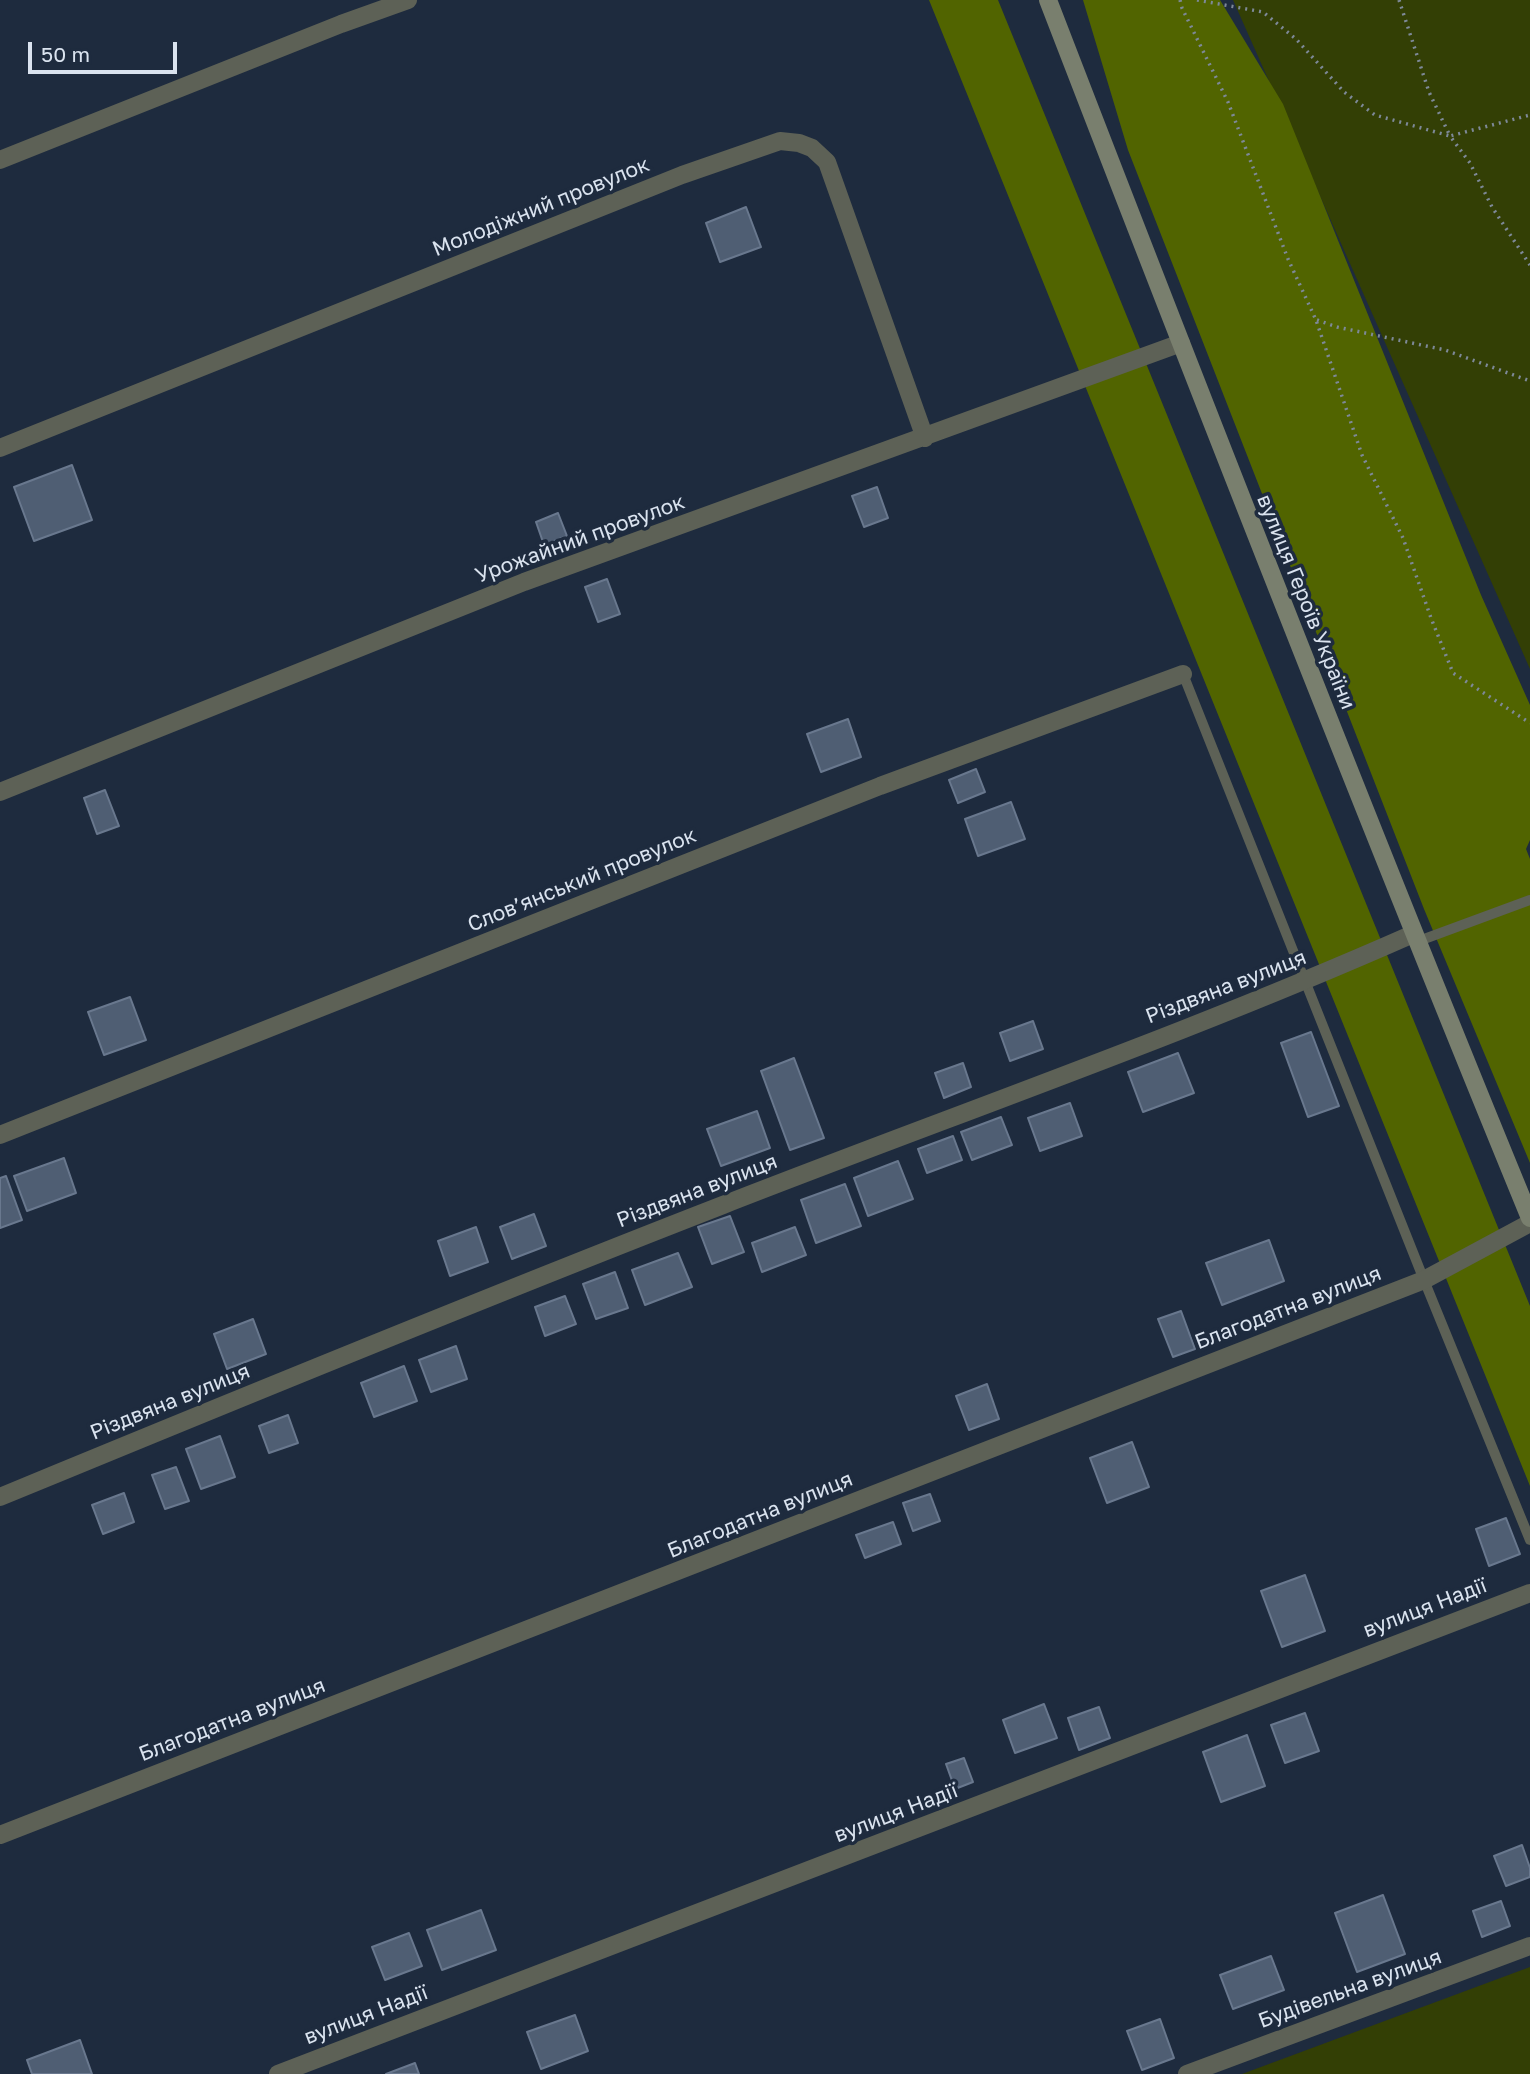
<!DOCTYPE html>
<html>
<head>
<meta charset="utf-8">
<style>
	body { margin:0 }
	#map { position:relative; width:1530px; height:2074px; overflow:hidden; background:#1e2b3e; font-family:"Golos Text",sans-serif }
	canvas { display:block }
	.scale { position:absolute; left:28px; top:42px; width:149px; height:32px; box-sizing:border-box; border:4px solid #dae3ef; border-top:0; padding-left:9px; font-size:21px; line-height:24px; white-space:nowrap; color:#dae3ef; -webkit-text-stroke:5px #1e2b3e; paint-order:stroke }
</style>
</head>
<body>
<div id="map">
<canvas width="1530" height="2074"></canvas>
<div class="scale">50 m</div>
</div>
<script>
const ctx = document.querySelector('canvas').getContext('2d');
ctx.lineJoin = 'round';
function fillPath(path, color) {
  ctx.fillStyle = color;
  ctx.fill(path, 'evenodd');
}
function stroke(path, color, width, dash) {
  ctx.strokeStyle = color;
  ctx.lineWidth = width;
  ctx.lineCap = dash ? 'butt' : 'round';
  ctx.setLineDash(dash || []);
  ctx.stroke(path);
}
function drawText(font, color, halo, rows, align = 'center') {
  ctx.font = font + ' "Golos Text",sans-serif';
  ctx.lineWidth = 7;
  ctx.setLineDash([]);
  ctx.textBaseline = 'middle';
  ctx.strokeStyle = halo;
  ctx.fillStyle = color;
  for (const [text, x, y, turn = 0] of rows) {
    ctx.save();
    ctx.translate(x, y);
    ctx.rotate((+turn || 0) * Math.PI / 180);
    ctx.textAlign = isNaN(turn) ? turn : align;
    if (halo) ctx.strokeText(text, 0, 0);
    ctx.fillText(text, 0, 0);
    ctx.restore();
  }
}
fillPath(new Path2D(`
	M1233,0H1530V669Z
	M1530,1967V2074H1242Z`), '#333f05');
fillPath(new Path2D(`
	M929,0H998L1530,1306V1486Z
	M1083,0H1220L1283,104L1481,595L1530,705V840L1526,849L1530,859V1163L1424,909L1128,150Z`), '#516400');
const building = new Path2D(`
	M746,207L761,247L720,262L706,223Z
	M72,465L92,520L34,541L14,487Z
	M877,487L888,518L864,527L852,496Z
	M558,513L567,536L544,545L536,522Z
	M607,579L620,614L598,622L585,587Z
	M848,719L861,757L821,772L807,734Z
	M976,769L985,792L958,803L949,780Z
	M105,790L119,826L97,834L84,798Z
	M1011,802L1025,839L978,856L965,819Z
	M130,997L146,1040L104,1055L88,1012Z
	M1033,1021L1043,1049L1010,1061L1000,1033Z
	M1311,1032L1339,1106L1308,1117L1281,1043Z
	M1178,1053L1194,1093L1143,1112L1128,1072Z
	M794,1058L824,1138L790,1150L761,1071Z
	M963,1063L971,1087L944,1098L935,1073Z
	M1070,1103L1082,1136L1040,1151L1028,1118Z
	M757,1111L770,1148L721,1166L707,1129Z
	M1001,1117L1012,1145L972,1160L961,1132Z
	M953,1136L962,1160L927,1173L918,1149Z
	M64,1158L76,1193L27,1211L14,1176Z
	M898,1161L913,1199L868,1216L854,1178Z
	M6,1176L22,1220L0,1228V1178Z
	M845,1184L861,1226L816,1243L801,1200Z
	M534,1214L546,1246L512,1259L500,1227Z
	M730,1216L744,1252L712,1264L698,1227Z
	M476,1227L488,1262L450,1276L438,1241Z
	M795,1227L806,1255L762,1272L752,1243Z
	M1269,1240L1284,1281L1222,1305L1206,1263Z
	M678,1253L692,1287L645,1305L632,1270Z
	M615,1272L628,1308L596,1319L583,1284Z
	M565,1296L576,1324L545,1336L535,1307Z
	M1181,1311L1195,1349L1173,1357L1158,1319Z
	M253,1319L266,1354L227,1369L214,1334Z
	M456,1346L467,1379L431,1392L419,1360Z
	M404,1366L417,1401L374,1417L361,1383Z
	M987,1384L999,1419L969,1430L956,1396Z
	M288,1415L298,1443L269,1453L259,1426Z
	M220,1436L235,1477L201,1489L186,1449Z
	M1132,1442L1149,1487L1107,1503L1090,1458Z
	M176,1467L189,1501L165,1509L152,1475Z
	M124,1493L134,1522L103,1534L92,1505Z
	M930,1494L940,1521L913,1531L903,1503Z
	M1506,1518L1520,1554L1489,1566L1476,1529Z
	M893,1522L901,1544L865,1558L856,1535Z
	M1305,1575L1325,1631L1282,1647L1261,1591Z
	M1044,1704L1057,1738L1015,1753L1003,1720Z
	M1099,1707L1110,1738L1079,1750L1068,1718Z
	M1305,1713L1319,1751L1285,1763L1271,1725Z
	M1247,1735L1265,1786L1221,1802L1203,1752Z
	M964,1758L973,1782L955,1789L946,1764Z
	M1522,1845L1530,1868V1877L1506,1886L1494,1856Z
	M1383,1895L1405,1954L1357,1972L1335,1913Z
	M1501,1901L1510,1926L1482,1937L1473,1911Z
	M481,1910L496,1950L442,1970L427,1930Z
	M409,1933L422,1966L385,1980L372,1947Z
	M1271,1956L1284,1990L1233,2009L1220,1975Z
	M575,2015L588,2051L541,2069L527,2032Z
	M1160,2019L1174,2058L1142,2070L1127,2031Z
	M80,2040L92,2074H32L27,2060Z
	M415,2063L419,2074H386Z`);
fillPath(building, '#4f5e73');
stroke(building, '#69788e', 2);
stroke(new Path2D(`
	M1180,0L1182,8L1228,102L1288,259L1316,320L1362,455L1403,538L1431,618L1453,673L1530,723
	M1197,0L1263,12L1296,39L1344,92L1375,115L1450,136L1470,163L1492,207L1530,265
	M1399,0L1429,92L1450,136L1530,115
	M1317,320L1337,327L1445,350L1530,381`), '#7e8998', 3.5, [2, 5]);
stroke(new Path2D(`
	M1183,674L1424,1280L1530,1540
	M1416,942L1530,900`), '#5d6156', 10);
stroke(new Path2D(`
	M0,448L682,175L780,141L799,143L812,148L827,162L925,438
	M0,792L524,582L1181,343
	M0,1135L880,786L1183,674
	M0,1497C240,1398 481,1299 723,1205C953,1115 1187,1034 1413,934
	M0,1835L1424,1280L1530,1223
	M278,2074L1530,1593
	M1187,2074L1530,1946`), '#5d6156', 18);
stroke(new Path2D(`
	M0,160L341,24L408,0`), '#5d6156', 18);
stroke(new Path2D(`
	M1048,0C1205,407 1364,814 1530,1218`), '#797f6e', 18);
drawText('21px', '#dae3ef', '#1e2b3e', [
	["Молодіжний провулок",541,207,-22],
	["Урожайний провулок",580,539,-20],
	["вулиця Героїв України",1306,602,68],
	["Словʼянський провулок",582,880,-22],
	["Різдвяна вулиця",1226,987,-21],
	["Різдвяна вулиця",697,1191,-21],
	["Благодатна вулиця",1288,1308,-21],
	["Різдвяна вулиця",170,1402,-22],
	["Благодатна вулиця",760,1515,-22],
	["вулиця Надії",1425,1608,-21],
	["Благодатна вулиця",232,1720,-21],
	["вулиця Надії",896,1813,-21],
	["Будівельна вулиця",1350,1989,-20],
	["вулиця Надії",366,2015,-21]
]);
</script>
</body>
</html>
